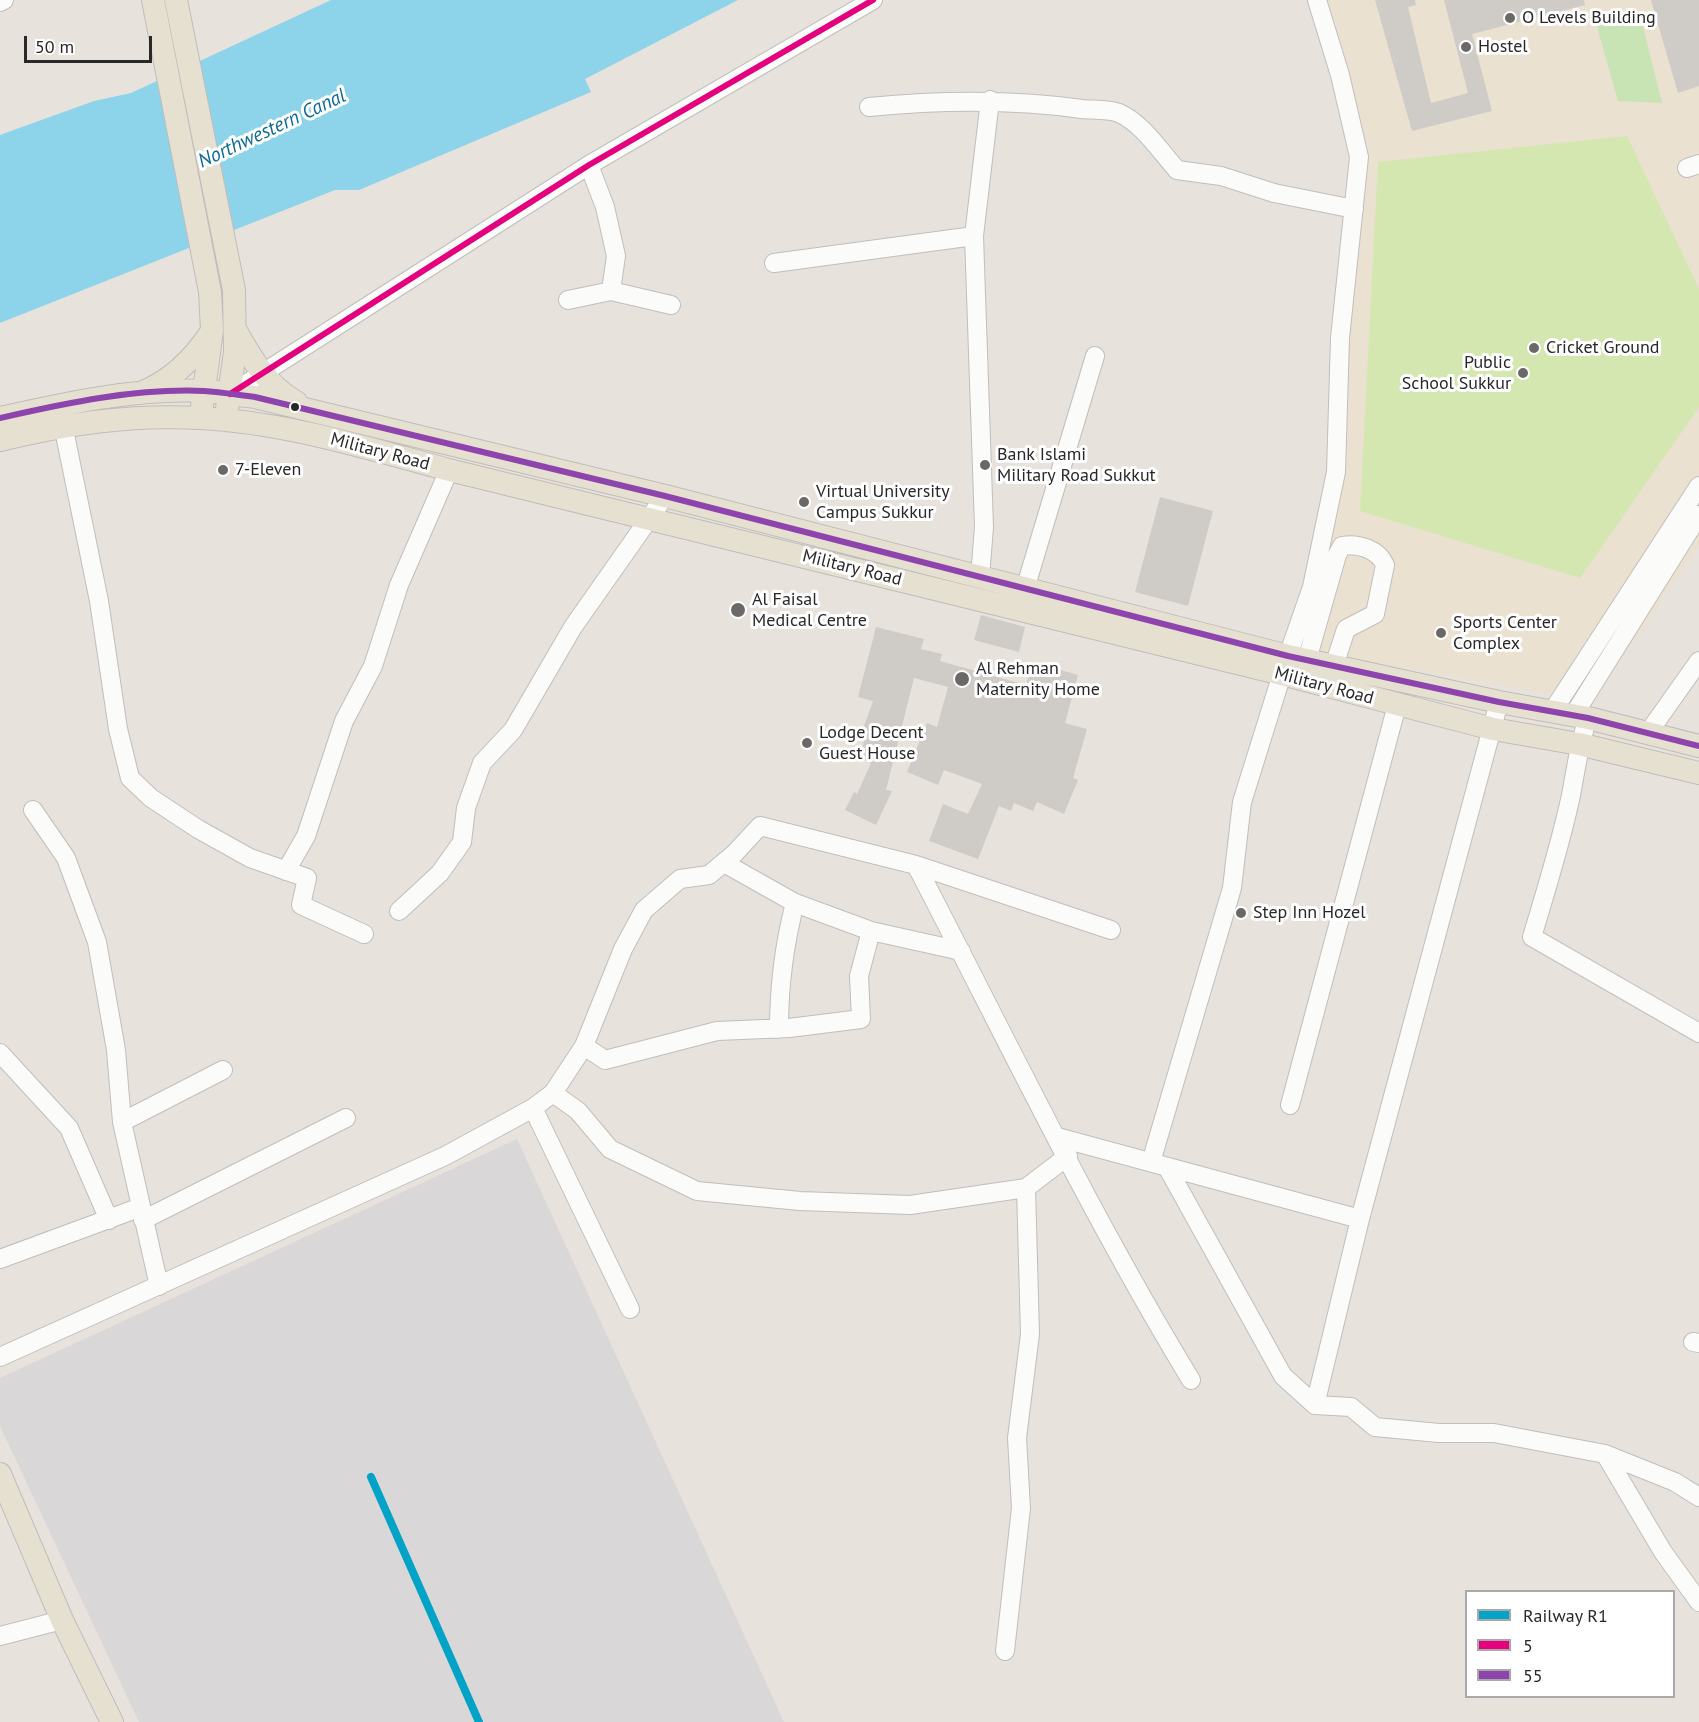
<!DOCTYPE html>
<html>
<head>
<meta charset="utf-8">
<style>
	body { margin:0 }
	#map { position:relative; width:1699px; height:1722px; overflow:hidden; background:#e7e2dc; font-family:"PT Sans",sans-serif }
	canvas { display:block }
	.legend { position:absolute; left:1465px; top:1590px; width:210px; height:108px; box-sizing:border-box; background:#fff; border:2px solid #a9a9a9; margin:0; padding:8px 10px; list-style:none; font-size:18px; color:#282828 }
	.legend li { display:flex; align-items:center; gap:12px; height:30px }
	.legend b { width:30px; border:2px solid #a9a9a9 }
	.scale { position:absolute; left:24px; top:36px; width:128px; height:27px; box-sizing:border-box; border:3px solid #282828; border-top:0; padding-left:8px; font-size:18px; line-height:21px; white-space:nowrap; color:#282828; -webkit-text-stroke:4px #fff; paint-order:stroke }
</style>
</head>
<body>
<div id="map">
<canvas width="1699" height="1722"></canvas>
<ul class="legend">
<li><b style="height:8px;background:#02a3c6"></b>Railway R1</li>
<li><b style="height:8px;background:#e5007d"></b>5</li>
<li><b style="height:8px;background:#8e44ad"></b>55</li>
</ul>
<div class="scale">50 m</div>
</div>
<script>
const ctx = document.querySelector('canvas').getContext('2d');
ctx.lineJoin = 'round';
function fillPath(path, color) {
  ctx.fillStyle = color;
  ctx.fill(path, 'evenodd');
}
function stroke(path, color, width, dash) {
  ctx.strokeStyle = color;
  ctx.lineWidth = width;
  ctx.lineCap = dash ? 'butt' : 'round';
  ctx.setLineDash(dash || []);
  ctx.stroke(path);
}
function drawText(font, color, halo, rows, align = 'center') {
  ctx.font = font + ' "PT Sans",sans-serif';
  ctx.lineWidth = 6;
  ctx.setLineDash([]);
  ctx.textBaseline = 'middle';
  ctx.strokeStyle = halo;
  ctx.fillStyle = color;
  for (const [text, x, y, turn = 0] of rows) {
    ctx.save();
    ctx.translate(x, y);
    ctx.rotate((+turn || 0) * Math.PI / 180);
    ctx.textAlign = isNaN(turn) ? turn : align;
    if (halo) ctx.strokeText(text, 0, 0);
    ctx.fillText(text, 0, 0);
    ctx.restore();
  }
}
fillPath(new Path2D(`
	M517,1139L784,1722H139L0,1426V1378Z`), '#dad7d8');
fillPath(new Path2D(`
	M1319,0H1699V547L1592,701L1288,647L1317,554L1350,295L1359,163Z`), '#eae1d0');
fillPath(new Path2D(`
	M1639,10L1662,103L1618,101L1596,23Z`), '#c8e3b4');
fillPath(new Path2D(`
	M1627,136L1699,289V407L1580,578L1360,511L1378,162Z`), '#d4e7b1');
fillPath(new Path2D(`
	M331,0H738L585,79L591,92L359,190H335L0,323V135L94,101L131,93Z`), '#8dd4eb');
fillPath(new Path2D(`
	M1375,0H1415L1416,5L1408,7L1431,103L1468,93L1444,0H1584L1585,5L1472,34L1492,111L1412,131Z
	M1651,0H1699V86L1678,93Z
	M1160,497L1213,511L1188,606L1135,592Z
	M981,615L1025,627L1019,652L974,640Z
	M876,627L924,639L921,649L942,654L940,661L1026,685L1033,662L1078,675L1065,723L1087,729L1073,778L1078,780L1064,814L1037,802L1033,811L1014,803L1011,811L999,806L978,859L929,841L943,804L968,814L982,784L944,770L938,785L907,772L927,723L937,727L948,687L914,678L886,790L892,791L876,825L845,810L854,792L857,794L871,763L858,758L866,736L861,734L873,701L858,697Z`), '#cfccc8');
const minor = new Path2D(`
	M0,2L4,0
	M869,107C941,100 1010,99 1082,109C1093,110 1108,109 1119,113C1142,123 1161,152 1177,170L1221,176L1274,193L1354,209
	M589,165L605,207L616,256L611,291
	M1687,168L1699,164
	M774,263L974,236
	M568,300L611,291L671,305
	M230,394L589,165L873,0
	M63,425L99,601L118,729L130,778L151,798L198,829L250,858L307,878L301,905L364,934
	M980,577L984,527L974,236L990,100
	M1025,589L1095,356
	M1288,656L1312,587L1336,472L1340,338L1359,157L1340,75L1317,0
	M1307,660L1337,555L1342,546C1358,543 1378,549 1385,565L1375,614L1346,629L1334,666
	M1552,712L1699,486
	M1573,716L1699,515
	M1588,718C1579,744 1576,769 1571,795C1561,843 1546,890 1532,937L1699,1033
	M1648,733L1699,661
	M33,810L66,858L97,942L116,1050L122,1122L159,1286
	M724,863L795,903L871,931L961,951
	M916,865C1005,1036 1091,1216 1191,1380
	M286,871L306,836L344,721L373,666L399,585L449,470
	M399,911L440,873L462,842L466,808L482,763L513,730L573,627L665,496
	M779,1029C779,985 784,945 795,903
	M584,1046L605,1060L717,1031L789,1028L861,1019L859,976L871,931
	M0,1053L69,1128L109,1220
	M553,1093L578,1111L610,1149L697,1191L800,1201L910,1205L1026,1188L1068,1156
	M1290,1105L1397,705
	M533,1108L630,1309
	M122,1122L223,1070
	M1057,1137L1360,1219
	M1151,1162L1232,888L1242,802L1282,674
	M1167,1167L1283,1376L1315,1405L1351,1407L1375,1427L1439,1433H1494L1605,1454L1675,1482L1699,1497
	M143,1220L346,1118
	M0,1259L141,1207
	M1693,1342L1699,1343
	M0,1357L445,1156L533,1108L553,1093L584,1046L623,949L644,910L680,879L709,875L734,854L760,826L916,865L1111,930
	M1315,1405L1360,1219L1499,702
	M1605,1454L1663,1552L1699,1602
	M0,1636L62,1620
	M1005,1651L1021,1508L1017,1438L1030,1334L1026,1188`);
const major = new Path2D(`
	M153,0L210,292L212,330L202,406
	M176,0L234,290L235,352L227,409
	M236,331C252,359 267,386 296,402
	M143,392C173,380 194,358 212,331
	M0,418C66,403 136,388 204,391C221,392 238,395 255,397L665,496L1288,656L1499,702L1588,718L1699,746
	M0,440C66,424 131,414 199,418C284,422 367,448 449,470L1282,674L1493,729L1579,744L1699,773
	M0,1474L62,1620L112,1722`);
stroke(minor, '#c0bebe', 20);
stroke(major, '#bfbdbb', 24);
stroke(minor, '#fbfbfa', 18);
stroke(major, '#e6e0d1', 22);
stroke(new Path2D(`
	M230,394L589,165L873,0`), '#e5007d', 6);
stroke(new Path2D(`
	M0,418C66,403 136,388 204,391C221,392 238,395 255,397L665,496L1288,656L1499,702L1588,718L1699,746`), '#8e44ad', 6);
stroke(new Path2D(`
	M371,1477L479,1722`), '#02a3c6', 8);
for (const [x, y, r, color] of [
	[1510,18,6,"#6b6967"],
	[1466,47,6,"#6b6967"],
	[1534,348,6,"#6b6967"],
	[1523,373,6,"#6b6967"],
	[295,407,5,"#282828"],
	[985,465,6,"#6b6967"],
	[223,470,6,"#6b6967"],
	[804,502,6,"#6b6967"],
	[738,610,8,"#6b6967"],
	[1441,633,6,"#6b6967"],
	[962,679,8,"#6b6967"],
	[807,743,6,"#6b6967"],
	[1241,913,6,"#6b6967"]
]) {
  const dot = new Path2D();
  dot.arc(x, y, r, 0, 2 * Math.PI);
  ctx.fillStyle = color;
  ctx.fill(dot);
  stroke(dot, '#fff', 2);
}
drawText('18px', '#282828', '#fff', [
	["O Levels Building",1522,18],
	["Hostel",1478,47],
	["Cricket Ground",1546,348],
	["Public",1511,363,"right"],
	["School Sukkur",1511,384,"right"],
	["Bank Islami",997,455],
	["Military Road Sukkut",997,476],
	["7-Eleven",235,470],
	["Virtual University",816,492],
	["Campus Sukkur",816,513],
	["Al Faisal",752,600],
	["Medical Centre",752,621],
	["Sports Center",1453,623],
	["Complex",1453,644],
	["Al Rehman",976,669],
	["Maternity Home",976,690],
	["Lodge Decent",819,733],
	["Guest House",819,754],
	["Step Inn Hozel",1253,913]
], 'left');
drawText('18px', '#282828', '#fff', [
	["Military Road",380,452,15],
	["Military Road",852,568,14],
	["Military Road",1324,686,15]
]);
drawText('italic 20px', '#0a6a99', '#fff', [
	["Northwestern Canal",272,129,-25]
]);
</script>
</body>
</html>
